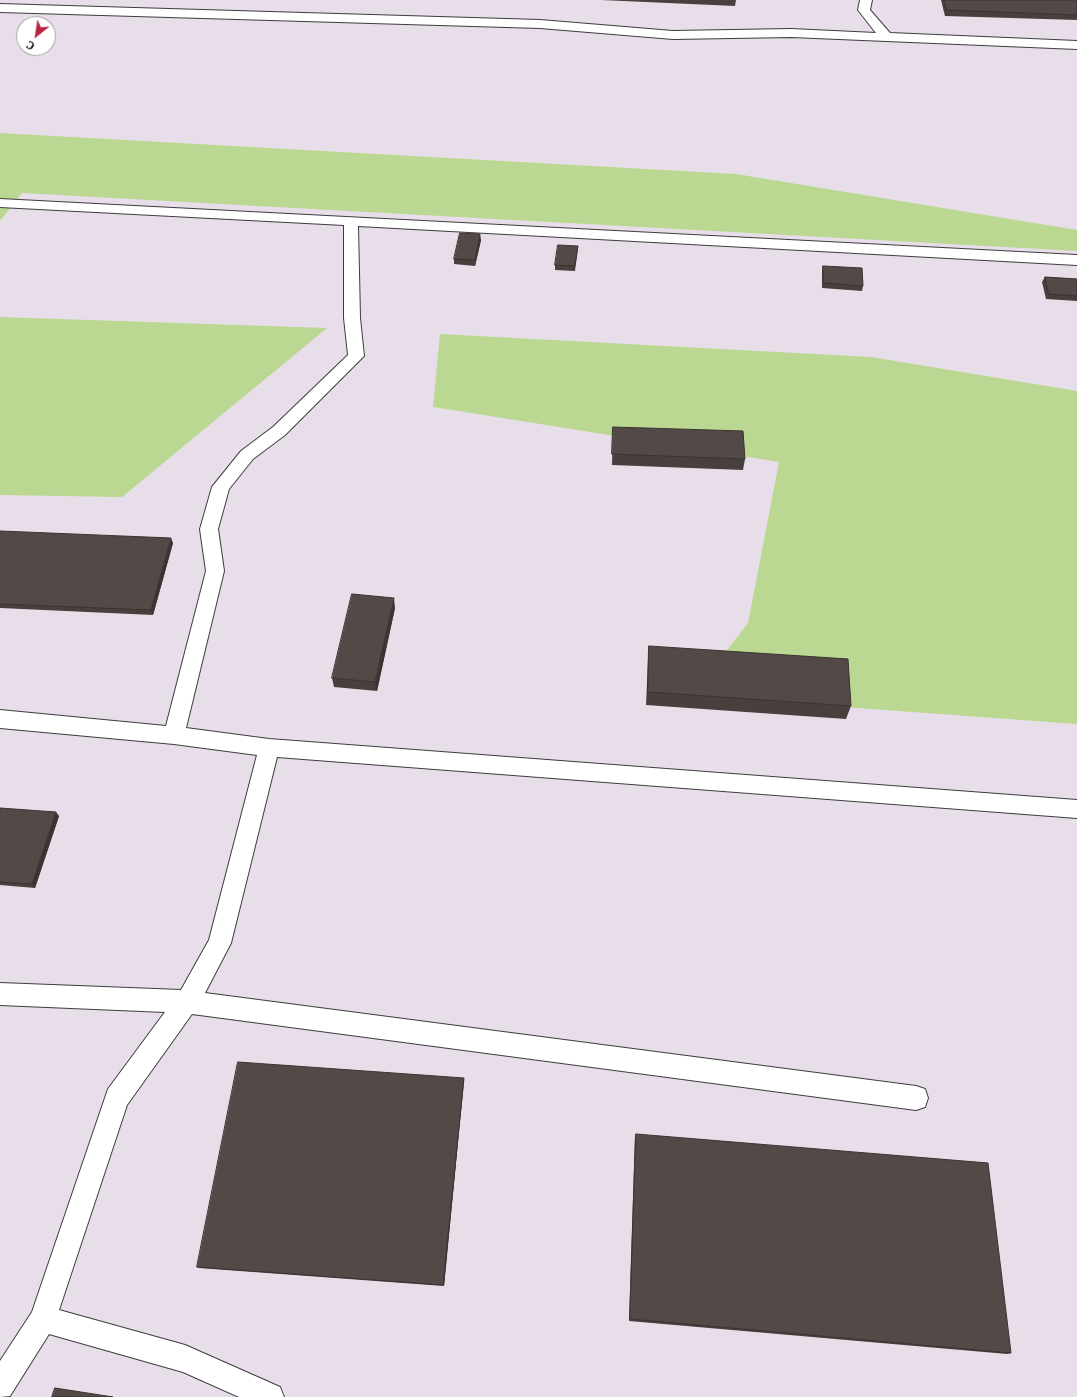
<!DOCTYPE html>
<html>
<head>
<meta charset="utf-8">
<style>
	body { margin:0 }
	#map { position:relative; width:1077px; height:1397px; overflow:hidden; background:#fff7e7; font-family:"PT Serif",serif }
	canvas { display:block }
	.north { position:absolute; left:16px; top:16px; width:40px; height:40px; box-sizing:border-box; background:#fff; border:1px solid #9d9d9d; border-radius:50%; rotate:210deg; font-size:11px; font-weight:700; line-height:16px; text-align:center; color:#0a0a0a }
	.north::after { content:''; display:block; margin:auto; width:14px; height:18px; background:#b8243f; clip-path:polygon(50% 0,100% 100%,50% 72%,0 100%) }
</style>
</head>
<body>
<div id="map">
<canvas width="1077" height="1397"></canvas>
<div class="north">С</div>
</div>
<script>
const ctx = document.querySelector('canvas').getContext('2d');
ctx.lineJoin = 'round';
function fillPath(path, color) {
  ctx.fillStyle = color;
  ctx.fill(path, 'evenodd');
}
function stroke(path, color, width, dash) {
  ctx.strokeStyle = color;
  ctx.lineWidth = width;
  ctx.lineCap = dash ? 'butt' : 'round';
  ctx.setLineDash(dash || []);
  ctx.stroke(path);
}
fillPath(new Path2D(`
	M0,0H1077V1397H0ZM24,24H48V48H24Z`), '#e7deea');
fillPath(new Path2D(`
	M0,133L736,174L1077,230V251L22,193L0,221Z
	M0,317L327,328L122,497L0,495Z
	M440,334L871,357L1077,391V724L692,696L748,623L779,462L433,407Z`), '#bbd892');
const lane = new Path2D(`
	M860,0H872L870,10L890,33L1077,41V49L791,37L673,39L540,28L0,12V4L540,20L673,31L791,29L876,33L858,10Z
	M0,199L1077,255V265L358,226L360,318L364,356L285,435L253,459L229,489L218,529L224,571L186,728L269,739L1077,800V818L277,757L231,943L205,993L916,1086L925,1089L928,1098L925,1107L916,1110L192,1014L127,1105L59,1310L185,1345L280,1387L284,1397H239L183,1372L49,1334L10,1396L0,1397V1361L32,1312L108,1089L165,1012L0,1005V983L181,990L209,940L257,755L174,744L0,728V710L166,726L206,571L200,529L212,487L241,451L273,427L348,355L344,318V225L0,207Z`);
stroke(lane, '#3d3d3d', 2);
fillPath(lane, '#fff');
fillPath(new Path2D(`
	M601,0H736L735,6Z
	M941,0H1077V20L945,16Z
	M481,240L475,266L454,264V259Z
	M578,246L575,271L555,270V265Z
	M823,266L863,286L862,291L822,288V271Z
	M1045,277L1077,279V301L1046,299L1042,282Z
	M613,427L745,459L743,470L612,465Z
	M0,531L173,543L153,615L0,608Z
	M395,608L377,691L334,687L332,678Z
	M649,646L851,706L846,719L646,705L648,660Z
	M0,808L59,816L35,888L0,885Z
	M464,1078V1080L444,1286L199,1268L197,1267Z
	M636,1134L1011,1353L1007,1354L629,1321L635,1137Z`), '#47403d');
fillPath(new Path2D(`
	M480,234L481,240L475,266V260Z
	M171,538L173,543L153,615L151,610Z
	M394,598L395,608L377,691L375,682Z
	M56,812L59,816L35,888L32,884Z
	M464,1078V1080L444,1286L443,1285Z`), '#3a3432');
const building = new Path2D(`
	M944,0H1077V15L947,10Z
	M460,233L480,234L475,260L454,259Z
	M558,245L578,246L575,266L555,265Z
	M823,266L862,268L863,286L824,283Z
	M1045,277L1077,279V296L1049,294Z
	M613,427L743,431L745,459L612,454Z
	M0,531L171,538L151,610L0,604Z
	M352,594L394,598L375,682L332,678Z
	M649,646L848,659L851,706L648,692Z
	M0,808L56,812L32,884L0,882Z
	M238,1062L464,1078L443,1285L197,1267Z
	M636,1134L988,1163L1011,1353L630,1319Z
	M55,1388L113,1397H52Z`);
fillPath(building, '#534a47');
stroke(building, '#3a3432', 1);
</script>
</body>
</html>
